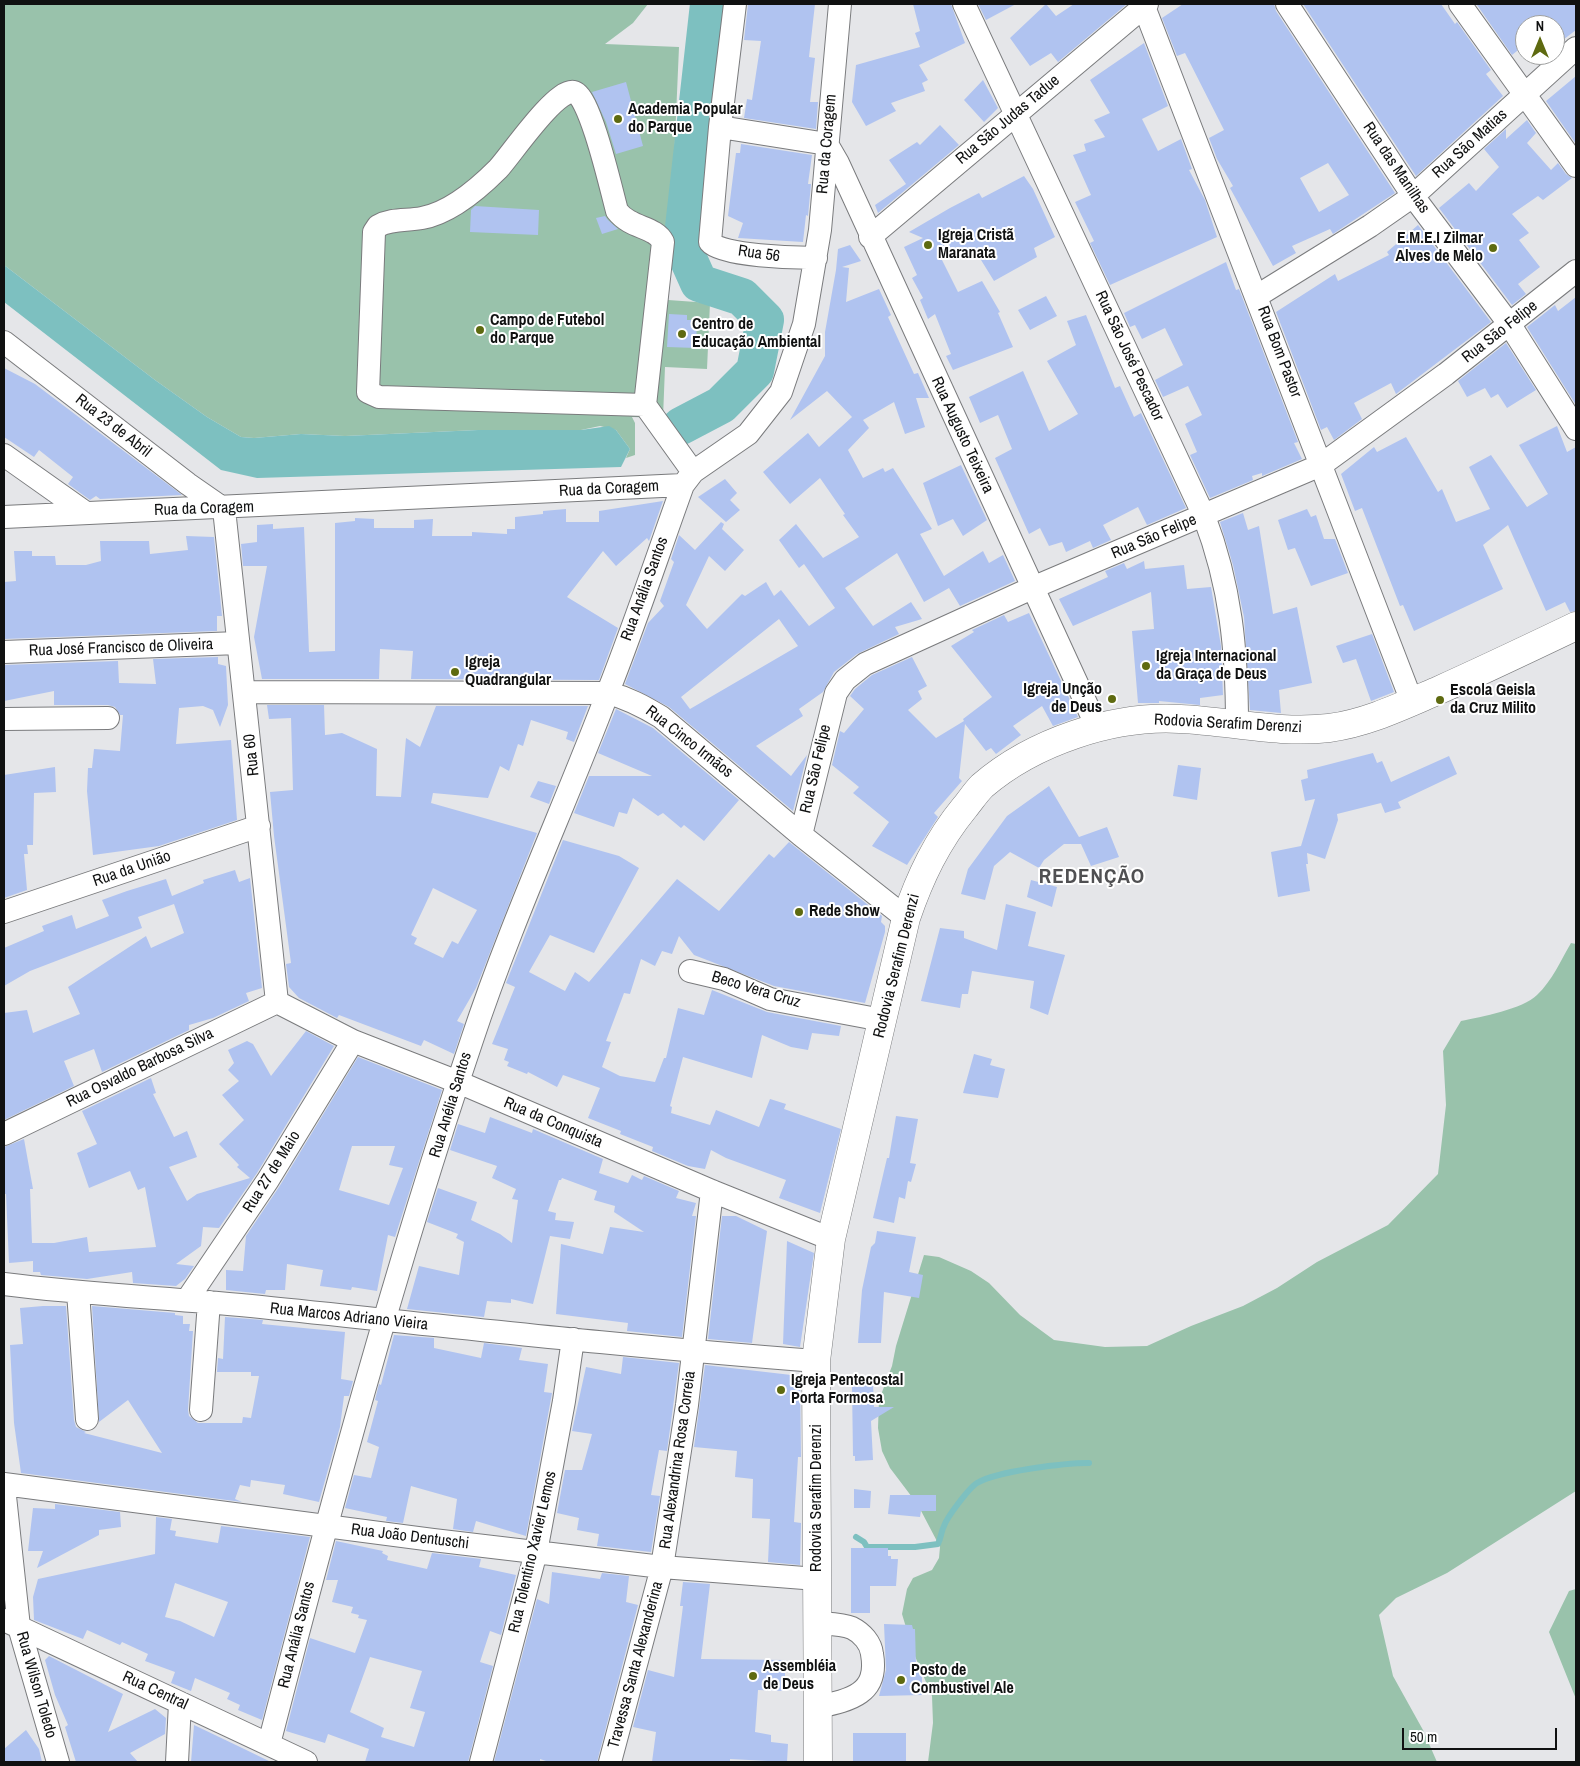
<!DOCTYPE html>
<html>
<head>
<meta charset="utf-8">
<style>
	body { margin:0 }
	#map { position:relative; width:1580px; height:1766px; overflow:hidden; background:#e5e6e9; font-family:"Archivo Narrow",sans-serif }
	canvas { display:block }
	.frame { position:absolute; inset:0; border:5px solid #101111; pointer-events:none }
	.north { position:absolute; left:1515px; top:15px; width:50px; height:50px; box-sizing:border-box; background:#fff; border:1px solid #9fa0a0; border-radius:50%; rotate:0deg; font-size:14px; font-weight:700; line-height:20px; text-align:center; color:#101111 }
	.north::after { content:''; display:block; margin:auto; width:18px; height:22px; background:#5e6a10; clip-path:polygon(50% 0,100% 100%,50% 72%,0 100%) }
	.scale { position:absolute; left:1402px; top:1728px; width:155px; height:22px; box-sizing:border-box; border:2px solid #101111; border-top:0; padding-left:6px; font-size:15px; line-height:18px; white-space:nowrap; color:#101111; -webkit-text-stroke:4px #fff; paint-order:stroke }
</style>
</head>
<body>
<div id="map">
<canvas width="1580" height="1766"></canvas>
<div class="frame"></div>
<div class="north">N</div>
<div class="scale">50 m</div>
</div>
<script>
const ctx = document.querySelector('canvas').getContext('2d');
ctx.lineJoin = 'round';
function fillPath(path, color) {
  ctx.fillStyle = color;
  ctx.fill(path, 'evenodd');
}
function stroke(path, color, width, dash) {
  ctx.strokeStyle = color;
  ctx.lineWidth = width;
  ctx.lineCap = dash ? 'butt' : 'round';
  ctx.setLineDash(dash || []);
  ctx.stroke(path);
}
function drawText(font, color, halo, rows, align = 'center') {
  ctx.font = font + ' "Archivo Narrow",sans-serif';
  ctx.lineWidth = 4;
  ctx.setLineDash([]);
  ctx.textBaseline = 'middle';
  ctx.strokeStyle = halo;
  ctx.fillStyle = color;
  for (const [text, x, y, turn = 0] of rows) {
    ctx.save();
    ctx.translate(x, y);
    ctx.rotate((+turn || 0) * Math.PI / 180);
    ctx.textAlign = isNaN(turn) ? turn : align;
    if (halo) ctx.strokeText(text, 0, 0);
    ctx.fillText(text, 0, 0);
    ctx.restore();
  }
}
fillPath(new Path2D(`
	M4,4H648L633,23L605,44L679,47L668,300L710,303L707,369L665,367L663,418L632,417L635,423V455L626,458L630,449L616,430L600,426L581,430H478L345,436L301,434L254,438L241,437L207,417L155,380L4,265Z
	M1571,943L1576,944V1491L1447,1573L1396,1598L1379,1615L1393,1676L1423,1730L1437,1762H928L933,1723L932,1696L914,1654L902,1614L907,1589L913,1578L932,1570L939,1558L940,1547L918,1505L890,1468L882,1451L878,1428L879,1400L892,1366L896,1346L924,1255L939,1257L971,1271L989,1283L1020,1315L1054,1340L1105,1347L1147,1346L1191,1326L1243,1306L1277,1288L1317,1262L1388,1225L1438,1174L1446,1105L1443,1051L1461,1021C1481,1017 1523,1009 1537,995C1552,981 1561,960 1571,943Z
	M1576,1589V1699L1549,1632L1569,1591Z`), '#99c2ab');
fillPath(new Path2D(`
	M4,265L155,380L207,417L241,437L254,438L301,434L345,436L478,430H581L609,426L616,430L630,449L621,467L257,478L221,470L4,302Z`), '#7dc0c0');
stroke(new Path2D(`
	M856,1537L864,1542L867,1547H915L938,1544C941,1538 941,1532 944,1526C947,1517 969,1488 977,1483C997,1471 1065,1463 1089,1463`), '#7dc0c0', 6);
stroke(new Path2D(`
	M681,426L721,405L755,371L765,320L742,297L699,283L682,245L709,4`), '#7dc0c0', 38);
fillPath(new Path2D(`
	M748,4H815L809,57L815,58L810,102H818L816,129L744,118L747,99L752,100L761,41L744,40Z
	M913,4H951L965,43L919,65L928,80L922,83L925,91L891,103L896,111L866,126L852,102L856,65L920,47L915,33L920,31Z
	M978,4H1016L986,20Z
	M1046,4L1056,16L1074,4H1127L1058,62L1051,53L1030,66L1010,38Z
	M1183,4H1274L1276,11L1395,193L1333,234L1330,229L1292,246L1296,253L1273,266L1230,188L1233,186L1217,159L1209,138L1224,130L1185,53L1177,56L1162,18ZM1328,163L1349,195L1319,212L1300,178Z
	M1303,4H1441L1455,24L1457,22L1491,70L1486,74L1503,96L1416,176Z
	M1480,4H1576V30L1555,46V25H1525V50L1522,47L1512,55L1477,5Z
	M1144,43L1168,106L1142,119L1158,151L1181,139L1192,169L1189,170L1205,200L1217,237L1110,285L1090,243L1094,241L1075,202L1091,195L1073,155L1086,151L1084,144L1105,137L1094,120L1110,113L1090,80Z
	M1576,76V144L1546,101Z
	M983,80L998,108L984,122L964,100Z
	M626,82L643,146L616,154L606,122L592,92Z
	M1527,120L1536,133L1527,143L1551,170L1558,163L1566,174L1572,178L1543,200L1538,196L1512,214L1529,233L1519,240L1540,267L1518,284L1526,294L1512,305L1439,208L1469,183L1476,191L1499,167L1484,149L1506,129V139Z
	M940,125L959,145L878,213L875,205L906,184L889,160L917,142L920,145Z
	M741,144L812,155L808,184H811L808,216L806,215L803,242L738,238L743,223L728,216L736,153H740Z
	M1024,176L1033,189L1055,237L1034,248L1037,257L994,281L973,247L942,260L958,292L982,281L1000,312L998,313L1013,347L953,370L946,356L951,354L935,314L928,319L920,300L923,298L912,278L917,275L904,247L923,238L909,232L950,208L979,193L982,198Z
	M475,206L539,210L538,235L470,232L471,210Z
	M605,216L608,220L618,229L602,234L596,218Z
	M1418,225L1491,322L1396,394L1391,383L1354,403L1362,419L1334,440L1327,427L1321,430L1276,312L1335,274L1338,281L1389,255L1387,252Z
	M850,245L861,261L842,267L849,268L846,302L879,289L891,315L888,317L914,374L918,373L929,398H916L925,427L905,434L894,402L863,420L869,428L848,450L863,478L883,468L885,472L893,468L932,529L920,534L944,576L983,551L989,563L1003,555L1015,581L960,606L949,588L924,602L897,553L845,588L873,626L911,602L922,619L895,627L899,634L857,654L834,672L823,692L799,709L803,716L756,746L791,776L807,755L793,811L669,707L625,684L648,623L664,606L660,601L674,562L671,559L679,535L695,550L721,522L724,524L722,529L744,550L725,571L709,556L686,605L707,629L742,594L745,596L766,582L774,596L781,590L809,626L835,608L804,564L799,568L779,540L796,524L823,558L859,537L843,515L845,514L820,478L790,504L763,472L808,433L819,447L852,417L827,391L790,420L825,356V332L836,270L838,249ZM779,619L798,646L690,709L681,697Z
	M1226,262L1236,290L1239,289L1298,442L1294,443L1302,459L1262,476V473L1252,476L1253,480L1210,498L1190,455L1197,452L1185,424L1202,415L1188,386L1163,397L1155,380L1183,365L1165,328L1142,339L1135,325L1130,327L1124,313Z
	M1046,296L1057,316L1030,330L1018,310Z
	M1576,297V405L1527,327L1555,305L1558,311Z
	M669,314L687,315V320H697L696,348L667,347Z
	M1086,315L1115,388L1120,386L1134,417L1141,413L1186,508L1147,525L1138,507L1103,525L1111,540L1093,548L1090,541L1066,552L1062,542L1049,546L1040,528L1029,534L995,458L1012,449L998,415L980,423L969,397L1023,371L1049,431L1078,414L1047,361L1076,345L1067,321Z
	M1506,343L1536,390L1507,408L1498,394L1491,398L1485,388L1467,397L1458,381Z
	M4,368L35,384L182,495L100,499L96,496L90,500L68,484L73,477L39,450L34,457L4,437Z
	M1557,426L1567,452L1576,447V611L1570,612L1565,602L1546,611L1508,525L1483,545L1503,589L1414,631L1403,605L1400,606L1362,508L1355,511L1341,474L1374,447L1377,452L1406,437L1438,492L1442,489L1456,522L1490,509L1469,467L1491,455L1527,507L1548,494L1519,445Z
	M961,465L987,520L963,536L953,519L938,526L923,483Z
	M725,479L737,493L730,500L740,510L726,522L698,497Z
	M663,501L649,541L647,538L616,566L603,551L567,597L618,628L599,680L411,679L413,651L380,649L379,679H262L254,637L267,566H243L241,544L257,542V525L273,524V529L304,527L309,652L335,651V523L355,521V518L374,519V528H414V520L433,519L432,536H472V532L507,534V529H515V517L543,514V511L566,509V522H599V511Z
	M1307,509L1311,517L1316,515L1324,539H1335L1348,573L1311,586L1295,548L1288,550L1278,520Z
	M1243,513L1248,530L1259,526L1273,614L1297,607L1312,683L1279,690L1281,713L1250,710L1244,617L1233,565L1220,522Z
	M186,536L214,537L222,616H217V631L4,639V582L16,581L14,551H32V556H55L56,565H86L101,561L100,541H149L150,554L188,550Z
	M1144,561L1145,569L1184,565L1187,589L1211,587L1221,646L1223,695L1200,698V705L1159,701V703H1138L1132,631L1154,629L1151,592L1073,626L1059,599L1108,577L1105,571L1124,563L1127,569Z
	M1029,613L1078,717L1053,726L1042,706L1013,726L1021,735L996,754L991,748L986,751L965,724L959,778L962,781L934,813L938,817L907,865L872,846L889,822L853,793L859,787L832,765L840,731L844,733L864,709L850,696L855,689L872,675L912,657L927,686L918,691L922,699L908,710L936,738L964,721L963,719L992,697L951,646L974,632L972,630L1004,615L1008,622Z
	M1372,634L1394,692L1371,701L1356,659L1343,663L1336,646Z
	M218,657V664L226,666L228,705L220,727L213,710L203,706L179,708L176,744L231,740L237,820L159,846L93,855L87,791L88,768H92L94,749L120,751L123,715H120L115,707L108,705H54V691L4,701V665L118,661L119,683L156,684L153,659Z
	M267,705H324L325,735L342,733L377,749L376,796L401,797L406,738L420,747L436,706H588L574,742L566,739L568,732L531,720L523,746L518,744L509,771L500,766L488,798L433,793L431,803L537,833L476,988L457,1021L464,1024L454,1054L424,1040L421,1046L339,1015L337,1018L299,998L289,987L286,964L291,963L274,836L270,792L293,790L291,718L269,719ZM433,888L477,910L458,944L452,941L443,958L414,944L417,938L411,935Z
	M616,709L653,728L739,800L704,841L684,825L681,828L663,813L658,816L633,798L627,814L619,812L614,827L574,813L589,776H652L598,753Z
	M1373,753L1377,763L1382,761L1391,782L1449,756L1457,774L1398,802L1401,808L1385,813L1381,803L1337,814L1338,820L1325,859L1307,853L1308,864H1306L1310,891L1278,897L1271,852L1301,846L1315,799L1305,801L1301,780L1308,778L1307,770Z
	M1178,765L1201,768L1197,800L1173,796Z
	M55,767L56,792L34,793L33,845H27L28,854H24L27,890L4,898V775Z
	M538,781L556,786L549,804L530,797Z
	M1049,786L1079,837L1107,827L1119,857L1091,866L1081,844H1064L1044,860L1039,868L1010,852L994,866L985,900L961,894L968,869L1007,816Z
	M563,840L619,856L639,868L594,953L550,935L529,972L565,991L575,972L589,982L677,879L719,911L769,854L774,858L789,842L882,916L881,922L885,926V932L865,1003L774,986L694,955L679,936L672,954L662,951L655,966L641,959L630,994L624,993L606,1041L611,1042L602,1067L620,1076L655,1082L664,1058H666L678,1008L704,1015L712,990L767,1012L841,1026L839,1036L812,1033L808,1050L791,1047L762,1035L752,1078L683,1057L670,1106L672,1107L671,1113L710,1125L716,1110L759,1127L770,1099L786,1104L784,1109L841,1129L820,1213L779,1198L786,1180L726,1158L711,1150L705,1169L688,1166L652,1151L653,1147L620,1134L621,1131L588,1118L600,1088L563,1075L557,1087L528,1072L527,1074L507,1066L509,1062L504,1060L508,1049L492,1044L515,987L506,983Z
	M235,870L239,882L250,878L262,988L246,993L249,1001L213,1018L189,1025V1030L102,1072L94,1049L64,1061L74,1086L4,1120V1013L27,1010L33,1033L80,1014L68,987L146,936L151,948L184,933L174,904L138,917L142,928L30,971L4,986V948L44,931L42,926L72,915L76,929L109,916L102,900L127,891L166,879L172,896L204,883L203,880Z
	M1031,880L1057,887L1052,907L1027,897Z
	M1006,904L1036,912L1028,946L1065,955L1048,1015L1030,1008L1034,981L972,971L968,994H962L960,1008L921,1001L940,928L964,931V938L997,950Z
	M306,1031L334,1046L257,1173L219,1228L203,1227L201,1246L176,1264L194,1266L185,1279L176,1286L133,1283L132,1272L87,1279L41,1275L40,1272H33V1261L9,1263L6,1194H4V1147L24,1139L33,1189H30L32,1243H54L87,1237L89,1252L156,1247L145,1187L138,1190L130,1171L89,1188L77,1153L97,1144L82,1111L151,1078L156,1093L153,1094L174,1137L187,1131L197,1157L169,1167L187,1201L197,1194L250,1178L237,1167L239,1165L219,1144L244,1120L222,1095L239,1081L228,1070L234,1063L228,1050L247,1041L253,1044L271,1076Z
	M974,1054L992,1059L990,1065L1005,1069L998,1098L963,1093Z
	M358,1057L442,1090L395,1237L388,1235L377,1291L352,1287L351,1290L320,1286L323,1270L287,1264L285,1290H266L265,1294L226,1290V1270L243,1271L246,1236L279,1187ZM352,1146H395L389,1165L403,1168L389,1205L339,1190Z
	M896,1116L918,1119L910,1163L916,1164L911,1182L908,1181L905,1199L899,1197L894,1223L873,1218L887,1158H889Z
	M490,1117L532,1133L533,1129L603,1159L599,1173L628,1183L632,1175L642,1180L644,1176L679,1191L676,1198L696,1203L692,1216H696L682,1337L627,1331L628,1323L556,1314L561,1244L603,1254L610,1227L644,1232L614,1212L615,1206L594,1200L597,1191L562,1178L561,1180H559L548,1211L556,1213L555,1220L574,1222L570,1239L550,1236L533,1304L511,1299V1303L487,1301L484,1317L407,1309L419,1266L459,1275L464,1242L456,1238L458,1234L427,1222L438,1188L477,1202L471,1220L500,1234L512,1243L518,1200L512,1199L516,1189L492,1178L497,1166L450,1150L458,1124L485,1133Z
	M722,1216H736L767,1231L752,1343L708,1339Z
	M877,1231L916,1237L909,1272L923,1275L919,1298L884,1292L881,1343H858L862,1290L871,1247L875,1243Z
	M787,1241L814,1253L800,1347L783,1344Z
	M43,1306H66L74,1420L76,1427L86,1432L84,1433L162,1453L128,1400L99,1422L92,1306L175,1313V1315L183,1316V1324H190L189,1331H193L188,1410L189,1416L198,1423H242L243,1417L251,1418L259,1376H251V1372H217L218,1358L223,1359L225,1317L263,1320L262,1324L345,1332L341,1379L353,1381L349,1396H344L340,1427L319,1502L283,1494L285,1485L251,1480L250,1487L240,1485L235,1499L242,1502L21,1473L14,1423L10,1345L23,1344L20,1308Z
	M394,1335L434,1338V1348L481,1358L484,1343L522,1348L519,1360L548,1364L544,1392L552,1393L526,1536L476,1521L473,1532L453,1529L457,1499L411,1486L403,1523L386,1521L387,1517L345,1508L354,1475L371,1478L379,1447L367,1442L378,1401L375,1400L379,1384L381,1385Z
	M623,1357L679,1363L667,1451L659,1450L651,1495L660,1496L651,1552L597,1546L599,1534L577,1530L579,1518L557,1513L565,1470H582L592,1434L572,1431L586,1367L621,1374Z
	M705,1365L800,1376L801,1457H798L794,1522L801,1523L800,1565L768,1562L770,1519L752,1518L753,1479L735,1477L737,1451L694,1447Z
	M873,1383L874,1407H894L871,1421L873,1460L855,1461V1456H853L852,1385Z
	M854,1489L871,1491L870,1508H854Z
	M890,1495H936V1511H921L920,1517L888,1514Z
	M55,1504L120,1512L121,1527L99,1530V1535L37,1568L43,1551H28L33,1508L55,1509Z
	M156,1517L172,1519L170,1530L176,1531L175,1536L218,1543L221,1526L310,1537L262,1720L238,1710L240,1705L227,1699L230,1693L195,1678L191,1691L171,1683L175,1672L145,1661L148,1654L122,1642L120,1645L87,1630L83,1639L34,1620L33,1597L38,1579L155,1554ZM175,1583L228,1602L214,1637L180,1621L165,1617Z
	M336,1541L383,1551L382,1553L388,1556L387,1560L427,1569L432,1553L481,1559L479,1567L516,1575L501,1635L490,1631L480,1662L493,1666L468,1762H365L369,1749L328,1734L325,1743L286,1731L310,1638L355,1653L367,1620L358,1618L359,1615L351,1613L353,1607L332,1602L338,1580H326ZM370,1657L422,1671L410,1708L425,1712L414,1747L381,1737L384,1728L350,1712Z
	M851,1548H888V1556H891V1559H898L896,1586H870V1613H851Z
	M552,1572L600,1579L602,1573L629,1576L626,1602L638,1605L597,1762H549L540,1759V1762H494L537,1599L549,1604Z
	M683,1582L710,1584L701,1659L785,1660V1691L758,1690L755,1732L771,1735V1742L788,1744L787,1762L730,1759V1762H652L656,1732L633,1727L648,1670L674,1677L683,1606H680Z
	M884,1624L912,1625L913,1629H915L916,1665H922V1695L879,1696L886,1670Z
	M49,1656L123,1694L108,1732L155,1709L166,1718L165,1734L130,1753L138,1762H76L65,1727L68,1725L55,1695L45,1660Z
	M194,1725L238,1746L271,1762H191Z
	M26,1730L39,1749L42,1762H4V1749Z
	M853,1733H906V1762H853Z`), '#b0c3f0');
const minor = new Path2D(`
	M735,4L720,127L710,242C721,256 796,258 816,258
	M964,4L1204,516C1231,587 1237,650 1237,725
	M1143,4L1412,702
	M1287,4L1413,196L1510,325L1576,429
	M1460,4L1576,166
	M720,127L827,144
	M827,144L838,163L1097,727
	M870,237L1147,4
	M1257,296L1370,226L1413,196L1576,48
	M4,342L188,484L224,509
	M645,405L379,397L368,392L374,232L378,226C392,218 407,221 422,218C450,213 479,188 498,169C511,155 556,88 574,92C590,95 612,193 617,211C631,229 655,226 663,242L645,405L693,472
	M4,455L86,513
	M224,509L277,1002
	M4,517L683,485
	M4,652L238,643
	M244,692L608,693C628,698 643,706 661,717L801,835L906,918
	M4,719L108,718
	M801,835L836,693L845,680L865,664L1032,588L1321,465L1446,374L1576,271
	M4,912L259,826
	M690,971L724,979L770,999L882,1020
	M277,1002L353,1041L458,1082L712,1191L831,1239
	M4,1134L277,1002
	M4,1284C89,1295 175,1298 261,1307C446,1326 630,1347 816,1361
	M78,1292L87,1419
	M187,1300L268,1180L353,1041
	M201,1410L209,1302
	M4,1484L433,1540L662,1567L817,1579
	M4,1487L19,1627L58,1762
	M4,1620L306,1762
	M817,1623C828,1624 842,1624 852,1628C862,1633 871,1643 872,1654C879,1694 850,1700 818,1707
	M269,1744C330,1508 394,1271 472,1040C511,922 564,808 608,692C635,624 658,554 683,485L693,472L748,434L781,392L804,324L820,230L840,4
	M177,1762L180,1703
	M481,1762L536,1552L564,1401L573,1339
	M610,1762L662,1567L687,1405L712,1191`);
const major = new Path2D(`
	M818,1762L816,1361L831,1239L906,918C920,877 937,841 965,807C970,801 976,792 982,786C1033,742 1113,715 1180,719C1230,721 1278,734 1329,728C1367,723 1402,706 1437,691C1484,670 1530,648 1576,626`);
stroke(minor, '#7a7b7d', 24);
stroke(major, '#7a7b7d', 29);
stroke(minor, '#fff', 22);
stroke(major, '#fff', 28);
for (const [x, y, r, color] of [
	[618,119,5,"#5e6a10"],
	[928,245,5,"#5e6a10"],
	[1493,248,5,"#5e6a10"],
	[480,330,5,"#5e6a10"],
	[682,334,5,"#5e6a10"],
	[1146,666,5,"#5e6a10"],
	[455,672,5,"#5e6a10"],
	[1112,699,5,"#5e6a10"],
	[1440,700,5,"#5e6a10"],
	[799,912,5,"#5e6a10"],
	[781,1390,5,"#5e6a10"],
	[753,1676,5,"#5e6a10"],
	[901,1680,5,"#5e6a10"]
]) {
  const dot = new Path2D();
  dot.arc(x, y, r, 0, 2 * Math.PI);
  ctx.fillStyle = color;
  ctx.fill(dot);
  stroke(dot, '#fff', 2);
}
drawText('bold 16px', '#101111', '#fff', [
	["Academia Popular",628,110],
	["do Parque",628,128],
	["Igreja Cristã",938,236],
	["Maranata",938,254],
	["E.M.E.I Zilmar",1483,239,"right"],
	["Alves de Melo",1483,257,"right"],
	["Campo de Futebol",490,321],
	["do Parque",490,339],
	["Centro de",692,325],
	["Educação Ambiental",692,343],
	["Igreja Internacional",1156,657],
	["da Graça de Deus",1156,675],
	["Igreja",465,663],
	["Quadrangular",465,681],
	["Igreja Unção",1102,690,"right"],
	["de Deus",1102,708,"right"],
	["Escola Geisla",1450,691],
	["da Cruz Milito",1450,709],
	["Rede Show",809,912],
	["Igreja Pentecostal",791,1381],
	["Porta Formosa",791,1399],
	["Assembléia",763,1667],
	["de Deus",763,1685],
	["Posto de",911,1671],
	["Combustivel Ale",911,1689]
], 'left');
drawText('16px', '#101111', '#fff', [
	["Rua São Judas Tadue",1008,120,-40],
	["Rua da Coragem",827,144,-85],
	["Rua São Matias",1470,144,-42],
	["Rua das Manilhas",1396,168,56],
	["Rua 56",759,254,8],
	["Rua São Felipe",1500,332,-38],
	["Rua Bom Pastor",1279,352,69],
	["Rua São José Pescador",1129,356,65],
	["Rua 23 de Abril",113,426,38],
	["Rua Augusto Teixeira",962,435,65],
	["Rua da Coragem",609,489,-3],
	["Rua da Coragem",204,509,-2],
	["Rua São Felipe",1154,537,-23],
	["Rua Anália Santos",645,589,-70],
	["Rua José Francisco de Oliveira",121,648,-2],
	["Rodovia Serafim Derenzi",1228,724,3],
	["Rua Cinco Irmãos",689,742,38],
	["Rua 60",252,755,-96],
	["Rua São Felipe",816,769,-77],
	["Rua da União",132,869,-19],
	["Rodovia Serafim Derenzi",897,966,-76],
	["Beco Vera Cruz",756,990,17],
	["Rua Osvaldo Barbosa Silva",140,1068,-26],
	["Rua Anélia Santos",451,1105,-73],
	["Rua da Conquista",553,1123,23],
	["Rua 27 de Maio",272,1172,-58],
	["Rua Marcos Adriano Vieira",349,1317,6],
	["Rua Alexandrina Rosa Correia",678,1460,-82],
	["Rodovia Serafim Derenzi",817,1498,-90],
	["Rua João Dentuschi",410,1537,7],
	["Rua Tolentino Xavier Lemos",533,1552,-77],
	["Rua Anália Santos",297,1635,-76],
	["Travessa Santa Alexanderina",636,1665,-75],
	["Rua Wilson Toledo",36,1685,74],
	["Rua Central",155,1691,25]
]);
ctx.letterSpacing = '1px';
drawText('bold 21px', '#505052', '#fff', [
	["REDENÇÃO",1092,877]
]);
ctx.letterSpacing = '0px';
</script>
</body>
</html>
